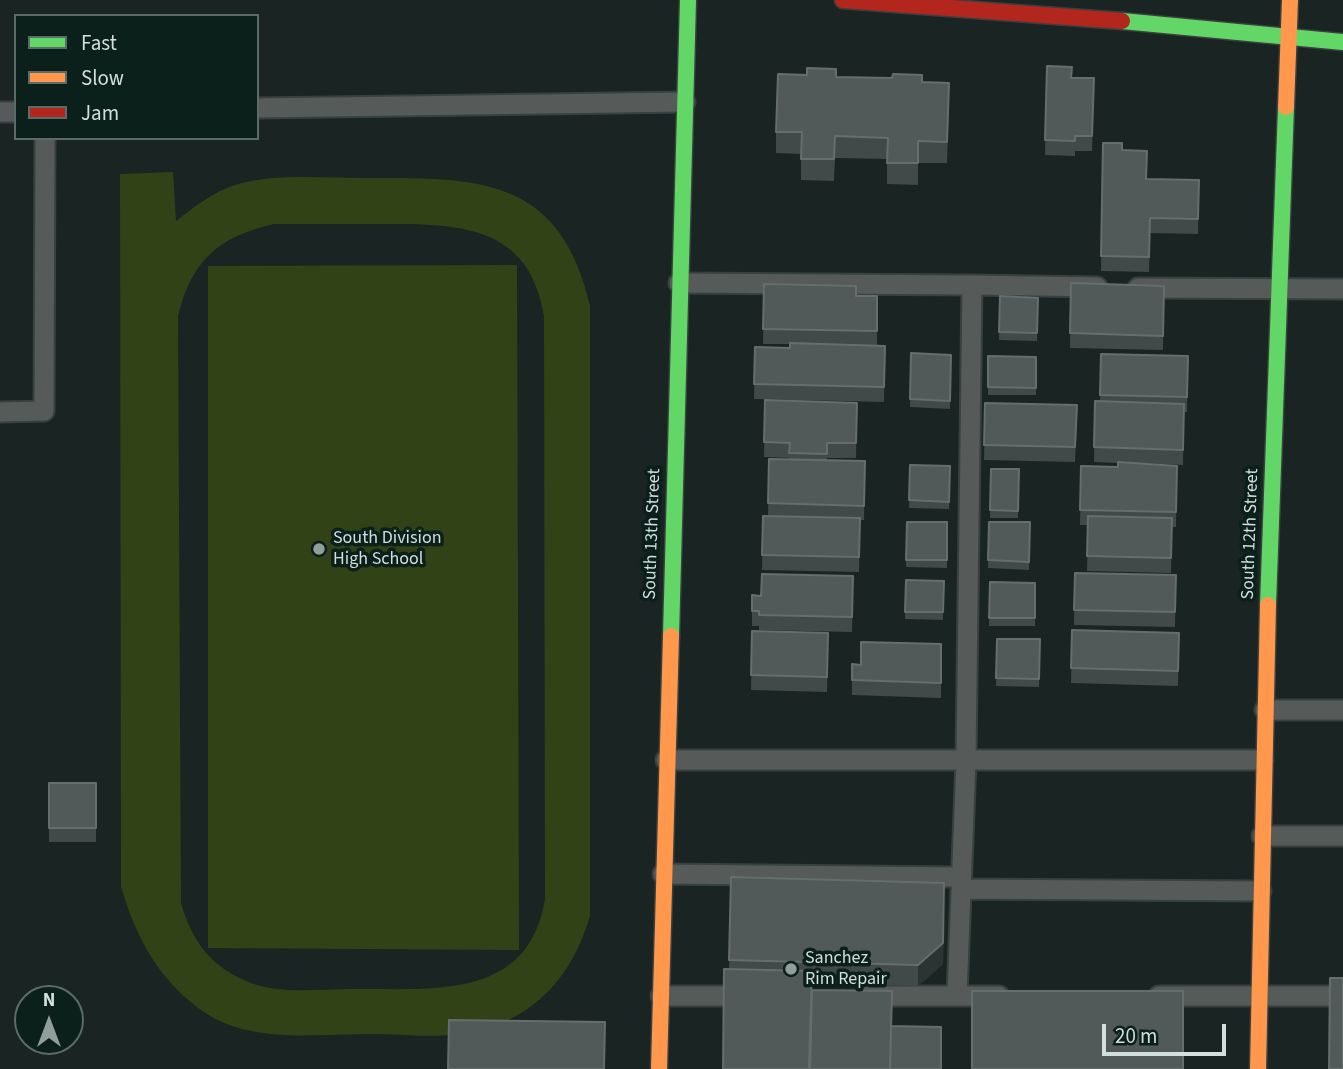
<!DOCTYPE html>
<html>
<head>
<meta charset="utf-8">
<style>
	body { margin:0 }
	#map { position:relative; width:1343px; height:1069px; overflow:hidden; background:#1a2422; font-family:"Source Sans 3",sans-serif }
	canvas { display:block }
	.legend { position:absolute; left:14px; top:14px; width:245px; height:126px; box-sizing:border-box; background:#0b1f1b; border:2px solid #5b6c68; margin:0; padding:9px 12px; list-style:none; font-size:21px; color:#d3dfdc }
	.legend li { display:flex; align-items:center; gap:14px; height:35px }
	.legend b { width:35px; border:2px solid #5b6c68 }
	.north { position:absolute; left:14px; top:985px; width:70px; height:70px; box-sizing:border-box; background:#0b1f1b; border:2px solid #5b6c68; border-radius:50%; rotate:0deg; font-size:19px; font-weight:700; line-height:28px; text-align:center; color:#d3dfdc }
	.north::after { content:''; display:block; margin:auto; width:24px; height:32px; background:#929e9b; clip-path:polygon(50% 0,100% 100%,50% 72%,0 100%) }
	.scale { position:absolute; left:1102px; top:1024px; width:124px; height:32px; box-sizing:border-box; border:4px solid #d3dfdc; border-top:0; padding-left:9px; font-size:21px; line-height:24px; white-space:nowrap; color:#d3dfdc; -webkit-text-stroke:5px #0b1f1b; paint-order:stroke }
</style>
</head>
<body>
<div id="map">
<canvas width="1343" height="1069"></canvas>
<ul class="legend">
<li><b style="height:9px;background:#63d668"></b>Fast</li>
<li><b style="height:9px;background:#ff974d"></b>Slow</li>
<li><b style="height:9px;background:#b3261e"></b>Jam</li>
</ul>
<div class="north">N</div>
<div class="scale">20 m</div>
</div>
<script>
const ctx = document.querySelector('canvas').getContext('2d');
ctx.lineJoin = 'round';
function fillPath(path, color) {
  ctx.fillStyle = color;
  ctx.fill(path, 'evenodd');
}
function stroke(path, color, width, dash) {
  ctx.strokeStyle = color;
  ctx.lineWidth = width;
  ctx.lineCap = dash ? 'butt' : 'round';
  ctx.setLineDash(dash || []);
  ctx.stroke(path);
}
function drawText(font, color, halo, rows, align = 'center') {
  ctx.font = font + ' "Source Sans 3",sans-serif';
  ctx.lineWidth = 7;
  ctx.setLineDash([]);
  ctx.textBaseline = 'middle';
  ctx.strokeStyle = halo;
  ctx.fillStyle = color;
  for (const [text, x, y, turn = 0] of rows) {
    ctx.save();
    ctx.translate(x, y);
    ctx.rotate((+turn || 0) * Math.PI / 180);
    ctx.textAlign = isNaN(turn) ? turn : align;
    if (halo) ctx.strokeText(text, 0, 0);
    ctx.fillText(text, 0, 0);
    ctx.restore();
  }
}
fillPath(new Path2D(`
	M173,172L176,221C194,207 213,192 235,185C275,173 321,178 363,178C475,178 560,174 590,306V916C579,952 562,984 530,1007C509,1023 477,1033 450,1035C424,1037 397,1034 370,1034C316,1034 251,1044 204,1012C160,982 135,937 121,886L120,174ZM274,224C310,224 346,224 382,224C458,224 529,224 544,316L545,899C528,1002 431,988 351,989C317,989 278,995 246,981C210,966 191,939 181,903L178,316C192,260 218,237 274,224Z
	M517,265L519,950L208,948V266Z`), '#324217');
const lane = new Path2D(`
	M257,108L685,102
	M0,112H16
	M679,283L972,285L966,760L957,996
	M972,285L1097,287
	M1138,288L1343,289
	M0,412L44,411L45,138
	M1265,710H1343
	M666,760H1263
	M1262,836H1343
	M663,874L961,877
	M961,889L1261,891
	M661,996H750
	M868,996H999
	M1159,996H1343`);
const fast = new Path2D(`
	M1122,21L1343,42
	M1268,605L1286,107
	M671,636L688,0`);
const slow = new Path2D(`
	M1286,107L1290,0
	M659,1069L671,636
	M1258,1069L1268,605`);
const jam = new Path2D(`
	M843,0L1122,21`);
stroke(lane, '#38413f', 23);
stroke(fast, '#38413f', 19);
stroke(slow, '#38413f', 19);
stroke(jam, '#38413f', 19);
stroke(lane, '#565a58', 19);
stroke(fast, '#63d668', 16);
stroke(slow, '#ff974d', 16);
stroke(jam, '#b3261e', 16);
fillPath(new Path2D(`
	M1047,66L1072,78H1094L1092,151H1075V156L1045,155Z
	M836,77L922,82L949,104L947,163H918V185L887,184V159L835,158L834,181L801,180V154L776,153V132Z
	M1103,143L1122,150L1146,179L1199,180L1198,234L1150,233L1149,272L1101,271Z
	M1071,283L1164,286L1163,350L1070,348Z
	M764,284L856,296H877V346H885L884,402L754,399L755,347L790,348V344H763Z
	M1000,296L1038,298L1037,341L999,340Z
	M911,353L951,355L950,409L910,407Z
	M1101,354L1188,356L1187,412H1184L1183,465L1139,463L1177,466L1176,527H1172L1171,573L1087,571L1088,525H1080L1081,466L1118,467V463L1094,462L1095,401H1100Z
	M988,356L1036,357V395H988Z
	M765,400L857,403L856,458H827V460L865,461L864,520H860L859,572L762,570L763,516H768L769,459L789,460V458L764,457Z
	M985,403L1077,420L1075,462L984,460Z
	M910,465L950,466L949,509L909,508Z
	M991,469H1019L1018,518H990Z
	M907,522H947V568L906,567Z
	M989,522H1030L1029,570L988,568Z
	M1075,573L1176,575L1175,627L1074,625Z
	M906,580L944,581L943,620L905,619Z
	M990,582L1035,583V626H989Z
	M853,591L852,632L759,630V626H752V595L761,596Z
	M1072,630L1179,633L1178,686L1071,683Z
	M752,631L828,648L827,692L751,690Z
	M997,639H1040L1039,687L996,686Z
	M941,644V698L852,695V664L861,665Z
	M49,783H96V842H49Z
	M731,877L944,904L943,964L918,986L812,983L729,969Z`), '#414949');
fillPath(new Path2D(`
	M944,883L943,964L918,986V965Z`), '#2b3433');
const building = new Path2D(`
	M1047,66L1072,67L1071,78H1094L1092,136H1075V141L1045,140Z
	M807,68L836,69V77L892,78L893,74L922,75V82L949,83L947,142L918,141V163H887L888,138L835,136L834,159H801L802,132H776L778,74L807,75Z
	M1103,143H1122V150L1147,151L1146,179L1199,180L1198,219L1150,218L1149,257L1101,256Z
	M1071,283L1164,286L1163,336L1070,333Z
	M764,284L856,286V296H877V331L763,329Z
	M1000,296L1038,298L1037,333L999,332Z
	M790,343L885,346L884,387L754,384L755,347L790,348Z
	M911,353L951,355L950,401L910,399Z
	M1101,354L1188,356L1187,397L1100,395Z
	M988,356L1036,357V388L988,387Z
	M765,400L857,403L856,443H827V454L789,453L790,443L764,442Z
	M1095,401L1184,404L1183,450L1094,447Z
	M985,403L1077,405L1075,447L984,445Z
	M769,459L865,461L864,506L768,503Z
	M1118,462L1177,466L1176,512L1080,510L1081,466L1118,467Z
	M910,465L950,466L949,502L909,500Z
	M991,469H1019L1018,511L990,510Z
	M763,516L860,518L859,557L762,555Z
	M1088,516L1172,518L1171,558L1087,556Z
	M907,522H947V560H906Z
	M989,522H1030L1029,562L988,560Z
	M1075,573L1176,575L1175,612L1074,610Z
	M762,574L853,576L852,617L759,615V611H752V595L761,596Z
	M906,580L944,581L943,612H905Z
	M990,582L1035,583V618H989Z
	M1072,630L1179,633L1178,671L1071,668Z
	M752,631L828,633L827,677L751,675Z
	M997,639H1040L1039,679L996,678Z
	M861,642L941,644V683L852,680V664L861,665Z
	M49,783H96V828H49Z
	M731,877L944,883L943,943L918,965L729,960Z
	M724,969L812,971L809,1069H723Z
	M1330,978H1343V1069H1329Z
	M812,990L892,991L890,1069H810Z
	M972,991H1183V1069H972Z
	M449,1020L605,1022L604,1069H448Z
	M891,1026L941,1027V1069H890Z`);
fillPath(building, '#515959');
stroke(building, '#656e6d', 2);
for (const [x, y, r, color] of [
	[319,549,7,"#929e9b"],
	[791,969,7,"#929e9b"]
]) {
  const dot = new Path2D();
  dot.arc(x, y, r, 0, 2 * Math.PI);
  ctx.fillStyle = color;
  ctx.fill(dot);
  stroke(dot, '#0b1f1b', 2.5);
}
drawText('18px', '#d3dfdc', '#0b1f1b', [
	["South 13th Street",653,534,-88],
	["South 12th Street",1251,534,-88]
]);
drawText('18px', '#d3dfdc', '#0b1f1b', [
	["South Division",333,539],
	["High School",333,560],
	["Sanchez",805,959],
	["Rim Repair",805,980]
], 'left');
</script>
</body>
</html>
